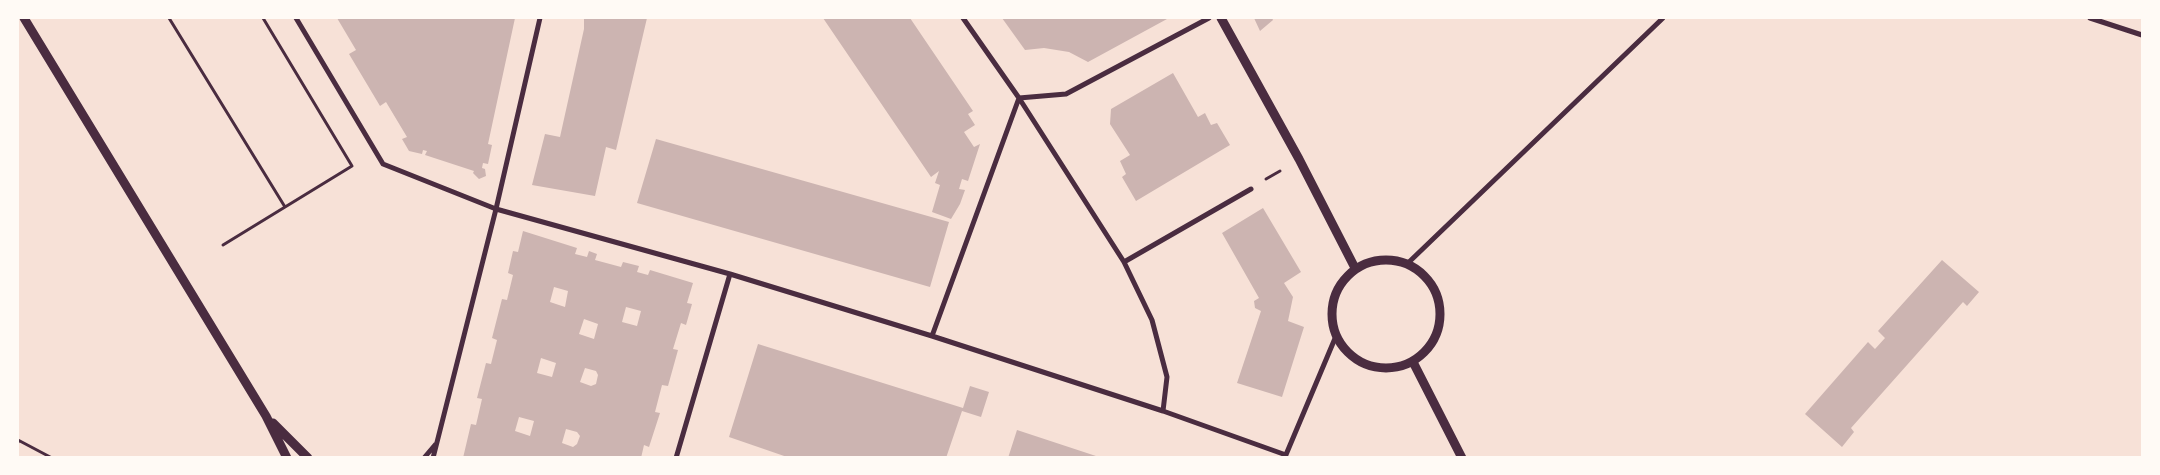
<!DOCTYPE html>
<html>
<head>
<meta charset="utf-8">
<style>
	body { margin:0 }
	#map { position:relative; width:2160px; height:475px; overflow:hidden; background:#f7e1d7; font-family:"Space Grotesk",sans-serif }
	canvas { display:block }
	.frame { position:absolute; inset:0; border:19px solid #fffaf5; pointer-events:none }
</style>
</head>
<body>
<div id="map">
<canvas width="2160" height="475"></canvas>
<div class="frame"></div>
</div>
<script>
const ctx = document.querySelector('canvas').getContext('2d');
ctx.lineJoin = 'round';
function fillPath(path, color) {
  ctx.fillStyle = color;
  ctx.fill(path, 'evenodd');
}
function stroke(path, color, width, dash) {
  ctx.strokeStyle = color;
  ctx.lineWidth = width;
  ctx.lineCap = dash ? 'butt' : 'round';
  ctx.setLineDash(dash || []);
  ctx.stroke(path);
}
fillPath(new Path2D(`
	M337,18H515L488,144L492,145L488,164L483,163L482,168L485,169L486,176L479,179L473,173L474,171L425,155L427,151L423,150L422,154L409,151L402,139L407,137L386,102L380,106L349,54L356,50Z
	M584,18H647L616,150L606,147L595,196L532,185L545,134L560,137L584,29Z
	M823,18H910L973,111L968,114L975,125L964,132L974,147L980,144L968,181L962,179L959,189L965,190L960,204L951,219L932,212L940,185L935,183L939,171L931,177Z
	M1002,18H1166L1167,19L1088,62L1069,52L1044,48L1025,50Z
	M1254,18H1272L1273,20L1260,31Z
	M1173,73L1198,117L1205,113L1211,125L1217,123L1230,145L1136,201L1122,177L1126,174L1120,161L1130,155L1110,124L1111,109Z
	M656,139L949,222L930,287L637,203Z
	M1263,208L1301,272L1284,283L1293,297L1288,321L1304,327L1282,397L1237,383L1261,311L1255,308L1254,301L1259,298L1222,233Z
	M523,231L577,248L575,254L587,257L589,251L597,254L595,260L621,267L623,262L639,266L637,272L648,275L650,270L693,283L687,303L692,304L686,325L681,323L673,349L678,350L668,386L662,385L655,412L660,413L649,447L644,445L641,458H463L471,424L476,425L482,399L477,398L486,363L491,364L497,340L492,338L502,299L507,300L513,275L508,273L513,251L518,252ZM554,287L568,291L565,307L550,302ZM626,307L641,311L637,326L622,322ZM584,319L598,324L594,339L579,334ZM541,358L556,363L552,377L537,373ZM585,368L596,371L598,375L596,384L591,386L580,382ZM519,417L534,421L530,436L515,431ZM566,429L577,432L580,436L577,444L573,447L562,443Z
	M1942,260L1979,292L1967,306L1963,302L1851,428L1854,432L1842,447L1805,414L1868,342L1875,349L1885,338L1878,331Z
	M758,344L963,408L970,386L989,392L981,417L962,411L946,458H790L729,437Z
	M1017,430L1099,457V458H1008Z`), '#ccb4b1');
stroke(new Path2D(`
	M169,18L285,207
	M1266,179L1280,171
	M223,245L352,166L263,18
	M18,442V440L52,458`), '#4a2c40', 3);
stroke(new Path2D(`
	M296,18L383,164L496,209L730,274L932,336L1163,411L1286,455
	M963,18L1019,98L1124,262L1152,320L1167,377L1163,411
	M2090,18L2142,35
	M1124,262L1251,189
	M1408,263L1663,18
	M932,336L1019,98L1066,94L1209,18
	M1285,457L1336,336
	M424,458L435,445
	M433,458L496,209L540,18
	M676,458L730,274`), '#4a2c40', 5);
stroke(new Path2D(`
	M24,18L266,416L287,458
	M1221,18L1299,159L1355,268
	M1332 314a54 54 0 1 1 108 0a54 54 0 1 1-108 0Z
	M1413,362L1462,458
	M273,423L308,458`), '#4a2c40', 9);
</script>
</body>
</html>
